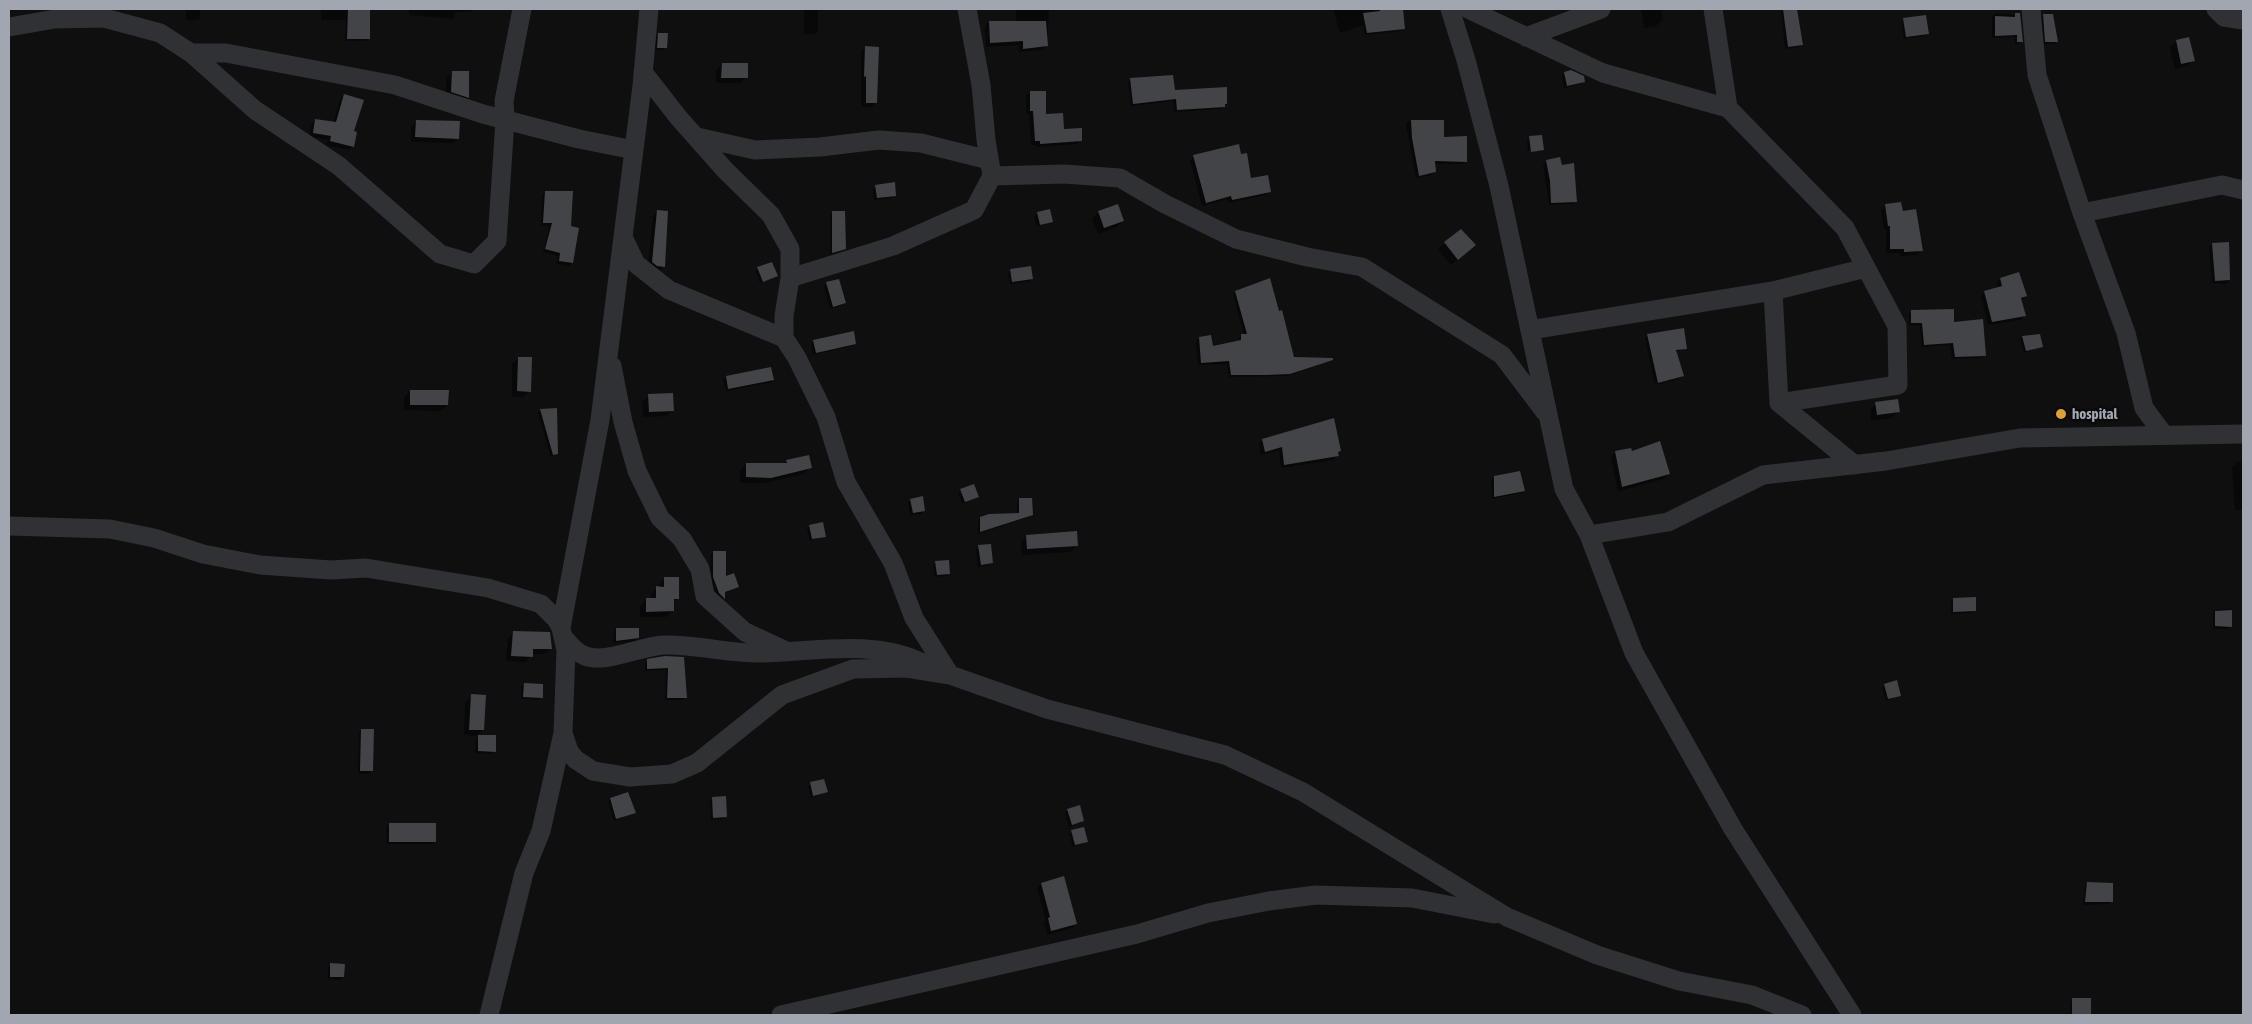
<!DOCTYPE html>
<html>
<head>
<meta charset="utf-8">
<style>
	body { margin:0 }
	#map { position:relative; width:2252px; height:1024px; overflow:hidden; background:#0f0f10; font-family:"Asap Condensed",sans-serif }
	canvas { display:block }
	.frame { position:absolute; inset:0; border:10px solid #a1a6b0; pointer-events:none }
</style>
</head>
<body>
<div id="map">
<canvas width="2252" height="1024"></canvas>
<div class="frame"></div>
</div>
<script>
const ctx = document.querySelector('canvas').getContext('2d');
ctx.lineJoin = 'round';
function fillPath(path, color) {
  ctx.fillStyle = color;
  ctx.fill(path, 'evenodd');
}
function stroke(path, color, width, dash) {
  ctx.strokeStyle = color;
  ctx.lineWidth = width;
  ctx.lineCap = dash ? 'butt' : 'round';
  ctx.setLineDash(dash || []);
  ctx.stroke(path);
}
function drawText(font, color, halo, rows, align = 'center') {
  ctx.font = font + ' "Asap Condensed",sans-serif';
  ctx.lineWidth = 5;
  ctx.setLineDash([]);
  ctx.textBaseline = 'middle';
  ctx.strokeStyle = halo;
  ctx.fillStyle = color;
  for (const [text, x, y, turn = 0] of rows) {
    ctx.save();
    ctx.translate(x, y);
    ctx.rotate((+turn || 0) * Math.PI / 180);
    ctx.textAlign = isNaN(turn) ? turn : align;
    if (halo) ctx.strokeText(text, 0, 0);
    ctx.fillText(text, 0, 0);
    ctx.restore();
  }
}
fillPath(new Path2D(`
	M186,9H200V18L197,20H186Z
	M321,9H370L369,38L366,41H345L346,20H321Z
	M409,9H473L470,12H456L453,19L409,15Z
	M804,9H818V31L815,34H804Z
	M1016,9H1049L1048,33L1045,37L1046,46L1042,50L1019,52V45L986,47L985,27L989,22H1016Z
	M1333,9H1402L1403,28L1401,31L1365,35L1363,25L1340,33Z
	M1641,9H1661L1663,20L1656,26L1644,28Z
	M1783,9H1796L1801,45L1799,47L1785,49L1781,12Z
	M1995,14L2019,15L2021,42L2019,44H2015V37L1992,38V17Z
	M2043,15L2056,41L2054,44H2043L2041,18Z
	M1904,20L1928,33L1925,36L1904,39L1901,22Z
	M659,34L666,47L663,50H655L656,37Z
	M2177,41L2193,60L2187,66L2175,69L2170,47Z
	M866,47L876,103L871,107H861V52Z
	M722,64L747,77L740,83H716V71Z
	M452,72L468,97L462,103L446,98V79Z
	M1564,73L1583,82L1580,84L1564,88L1562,76Z
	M1131,80L1174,91L1226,103L1221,109L1174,112L1173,101L1131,106L1128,82Z
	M1030,92L1044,115L1063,130L1081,140L1077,144L1037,147L1036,145H1031L1029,114H1026V96Z
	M344,95L353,132V146L349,150L326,145L328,140L309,137L311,125L315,120L333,123L340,100Z
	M1409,121H1442L1443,138L1466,161L1463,164H1434L1435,172L1432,175L1416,178L1406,124Z
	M416,122L458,138L453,143L411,142V127Z
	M1530,137L1543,150L1542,151V149L1528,151L1527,140Z
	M1240,155L1250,180L1270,191L1266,195L1228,203L1227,199L1202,206L1190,160L1194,157Z
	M1559,159L1575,201L1573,204L1549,205L1543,164Z
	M876,186L895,195L892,198L874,200L873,189Z
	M545,192L570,227L572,263L569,266L556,264L558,256L543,252L550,226L541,225L542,195Z
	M1118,206L1123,221L1117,227L1098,234L1092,219L1098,213Z
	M1886,206L1902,212L1922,250L1917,255L1900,256V253H1886V229L1884,230L1881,210Z
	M1049,210L1052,221L1037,227L1034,216Z
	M658,212L664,266L659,271L648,267L653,216Z
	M833,212L845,248L830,255V215Z
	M1460,231L1469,251L1451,265L1438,249Z
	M2212,244H2228L2229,281L2226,284L2212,283L2209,247Z
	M758,269L776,276L760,283L755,271Z
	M1011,270L1032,279L1029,282L1010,284L1008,273Z
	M2018,273L2026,296L2022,300L2025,316L2021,320L1988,325L1981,296L1985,292L1998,289L1996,283L2000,279Z
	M827,283L844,303L841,306L830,309L824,286Z
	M1236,292L1294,358L1332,360L1286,376L1229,377L1227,364L1198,365L1196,341L1199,338L1212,347L1239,342V338L1244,335L1233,295Z
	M1912,311L1953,323L1985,355L1982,358L1952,359L1950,345L1922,347L1920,325H1909V314Z
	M1648,335L1686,348L1676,352L1682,376L1679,379L1655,385L1645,338Z
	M2023,337L2042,346L2024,353L2020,339Z
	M814,341L855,344L852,346L813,355L811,344Z
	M519,358L530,391L523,397H512V364Z
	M770,369L773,380L770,383L726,391L723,380L726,377Z
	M411,391L447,405L441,411L404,410V397Z
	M649,396L673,410L667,416L643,417L642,402Z
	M1876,404L1898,412L1892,418L1871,421L1870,410Z
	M541,410L557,453L554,456L551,457L538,413Z
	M1263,440L1340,451L1334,460L1281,468L1279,450L1261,455L1259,444Z
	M1616,452L1631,453L1669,474L1664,479L1618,491L1611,457Z
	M787,461L810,468L804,474L764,483H740V471L746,464L783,465Z
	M2243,461V510H2235L2232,467L2237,462Z
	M1494,478L1523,490L1521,493L1492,499L1491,480Z
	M961,490L977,497L962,504L958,493Z
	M1019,499L1032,514L1029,517L978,534V521L980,518L1017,515V502Z
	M911,500L924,511L921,514L910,515L908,502Z
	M810,526L824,536L810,541L807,529Z
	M1027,536L1077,546L1070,552L1022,555L1021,542Z
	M979,547L992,562L989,565L978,567L976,549Z
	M713,552L724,578L738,587L724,593L722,601L717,596L710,574L711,555Z
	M936,563L949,573L946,576L935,577L933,565Z
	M664,579L678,598L672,604V611L666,617H640V606L646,599H651V594Z
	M1953,600L1975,610L1972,613L1951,614V602Z
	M2231,609V626L2228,629H2213V612L2216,610Z
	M616,629L637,638L635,641L613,643L614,632Z
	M514,632L550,649L545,654H531L526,662L506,661L508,638Z
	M665,658L686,697L683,700H665L666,670L645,671V663L647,661Z
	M524,685L541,697L539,700L521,699V687Z
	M1885,685L1900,695L1886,701L1882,688Z
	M472,696L483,730L476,736L464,735L465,702Z
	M361,730L372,771L369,774L358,773L359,733Z
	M478,736L495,751L492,754L475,753L476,739Z
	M823,780L826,791L811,798L808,786Z
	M713,798L725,817L723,819L711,820L710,801Z
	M610,799L634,813L614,821L608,802Z
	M1068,810L1083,821L1069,827L1065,812Z
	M389,824L435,842L432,844H387L386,827Z
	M1072,832L1087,842L1073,847L1069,834Z
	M1041,884L1076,924L1071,928L1047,935L1044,923L1046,921L1037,888Z
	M2088,884L2111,901L2109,904L2083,905L2085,886Z
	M331,965L343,977L340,980L328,979V967Z
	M2073,1000L2090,1014L2070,1015V1002Z`), '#0007');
fillPath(new Path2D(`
	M348,9H370V39H347Z
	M1380,9H1403L1405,29L1367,33L1363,13L1380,11Z
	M1783,9H1797L1803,45L1788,47Z
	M2015,13H2020L2023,42H2017V35L1995,36V16L2015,17Z
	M2043,14H2053L2058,42H2045Z
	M1926,15L1929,34L1906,37L1903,18Z
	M989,21H1046L1048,46L1023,49V41L990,43Z
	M658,33H668L667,48H657Z
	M2189,37L2195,61L2181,64L2176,40Z
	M865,46L879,47L877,103H866V76L864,77Z
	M722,63H748V78H721Z
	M1571,70L1584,76L1585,82L1567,86L1564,72Z
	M452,71H469V98L451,92Z
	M1173,75L1175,90L1227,87V104H1225V107L1177,110L1176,99L1133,104L1130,78Z
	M1030,91H1046V114L1063,113L1064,129L1082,128V141L1040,144V141H1035L1033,111H1030Z
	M344,94L364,100L354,131L357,132L354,147L330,141L331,136L313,133L315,119L336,122Z
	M416,120L460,121L459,139L415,137Z
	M1411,120H1444V137L1467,136V162L1435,161L1436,172L1419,176L1412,138Z
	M1542,135L1544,150L1531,152L1529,136Z
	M1239,144L1241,154L1247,153L1251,178L1268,175L1271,192L1232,200L1231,196L1206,203L1193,155Z
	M1560,157L1562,165L1574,163L1577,202L1551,203L1550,181L1546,160Z
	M895,182L896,196L877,198L875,185Z
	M545,191H573L571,226L579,228L573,263L559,261L560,253L545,249L552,223H543Z
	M1901,202L1903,211L1916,209L1923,251L1904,252V249H1890V226H1888L1885,204Z
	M1118,204L1124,221L1104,228L1098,211Z
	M1050,209L1053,222L1040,225L1037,212Z
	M657,210L668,211L665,267L657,266L652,262Z
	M832,211H845L846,249L832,253Z
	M1461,229L1476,245L1458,260L1444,242Z
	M2229,242L2230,280L2215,281L2212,243Z
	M772,262L778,276L763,282L757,267Z
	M1031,266L1033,279L1012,282L1010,269Z
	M2019,272L2027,296L2021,298L2026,316L1992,322L1984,291L2002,286L2000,278Z
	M1270,278L1279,311L1282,310L1294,357L1333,358V360L1290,374L1267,375H1231L1229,361L1201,363L1199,337L1211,335L1213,346L1241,340V334H1247L1235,291Z
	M839,279L846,303L833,307L826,282Z
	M1954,309V322L1983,319L1986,356L1955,357L1953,343L1924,345L1922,323H1911V310Z
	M1684,328L1687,349L1676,350L1684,376L1658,383L1647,334Z
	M854,331L856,344L816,353L813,340Z
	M2040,334L2043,347L2026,351L2022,336Z
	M518,357H532L531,392L517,391Z
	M771,367L774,380L728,389L726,376Z
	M410,390H449L448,405H410Z
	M673,393L674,411L649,412L648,394Z
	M1898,399L1900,412L1877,415L1875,402Z
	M557,408L558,454L553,455L540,409Z
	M1334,418L1341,451L1338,452L1339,456L1284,465L1282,447L1265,452L1262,439Z
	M1660,441L1670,474L1622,487L1615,451L1631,448L1632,451Z
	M809,455L812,468L771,478L746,477V463H787L786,460Z
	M1520,471L1525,491L1494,497V476Z
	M974,484L979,497L965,502L960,489Z
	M923,496L925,511L913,513L910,499Z
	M1019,498H1032L1033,515L980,532V517L989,514L1019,513Z
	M823,522L826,537L812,539L809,525Z
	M1077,531L1078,546L1027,549L1026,535Z
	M991,544L993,563L981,565L978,545Z
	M713,551H726V576L734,573L739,587L725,592V599L719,593L713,577Z
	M949,560L950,574L937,575L935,561Z
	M664,577H679V599H674V611L646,612V598H656V586L664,587Z
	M1976,597V611L1953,612V598Z
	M2232,610V627L2215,626V611Z
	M616,628H639V638L616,641Z
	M513,631L550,632L552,649H533V657L511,656Z
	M665,656L684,657L687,698H667L668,668L647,669V659Z
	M1897,680L1901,696L1888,699L1884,684Z
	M524,683L543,684V698L523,697Z
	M471,694L486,695L484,730H469Z
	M361,729H374L373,771H360Z
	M478,735H496V752L478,751Z
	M824,779L828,792L813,796L810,782Z
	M628,792L636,813L616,819L610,798Z
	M726,796L727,817L713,818L712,797Z
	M1080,805L1084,821L1072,825L1067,809Z
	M389,823H436V842H389Z
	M1084,827L1088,842L1075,845L1071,830Z
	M1064,876L1077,924L1051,931L1048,918L1050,917L1041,883Z
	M2087,882L2113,883V902H2085Z
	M330,963L345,964L344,977H330Z
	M2072,998H2091V1015H2072Z`), '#434448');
stroke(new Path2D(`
	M967,9L981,85L986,140L992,176L1064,174L1120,178L1165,204L1236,239L1307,257L1362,267L1502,355L1545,412
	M1450,9L1466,60L1499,186L1564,489L1589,535L1634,653L1733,829L1852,1015
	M1468,9L1603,73L1728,108L1845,228L1897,326L1898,385L1779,403L1855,465
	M1713,9L1728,108
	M2031,9L2037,75L2082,213L2126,333L2144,408L2164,435
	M2216,9L2224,17L2243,20
	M9,27L55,19L104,18L160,33L191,53H226L395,85L483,114L579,139L634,150
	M1526,37L1601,9
	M191,53L255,110L339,166L440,254L474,264L497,241L505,120L504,101L522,9
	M643,72L678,117L725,170L771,215L790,249V278
	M697,137L755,150L820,147L879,140L921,143L989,160
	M2082,213L2222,185L2243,190
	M623,237L636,264L669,290L784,338
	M1530,330L1773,291
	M612,366L623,422L637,471L660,518L682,539L700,569L705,596L745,632L784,650
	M1779,403L1773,291L1866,268
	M9,526L110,529L154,538L203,554L260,565L331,570L366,568L488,588L541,604L556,619L561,628L566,650L563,733L569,751L575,759L593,771L630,777L672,774L697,763L782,695L853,669L907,668L950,675L1047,709L1225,755L1303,792L1507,917L1597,955L1679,981L1752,995L1802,1015
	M1589,535L1668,522L1763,475L1886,461L2020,438L2243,434
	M561,628L600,420L642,86L649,9
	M565,639C570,645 577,653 585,656C606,664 641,646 664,645C694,644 725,653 755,653C809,653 870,638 921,662
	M950,675L914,618L893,563L846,482L826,417L797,358L784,338V316L790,278L893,246L974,210L992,176
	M489,1015L524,873L541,831L563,733
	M781,1015L1137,934L1208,913L1269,901L1316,895L1412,898L1494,914`), '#303135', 19);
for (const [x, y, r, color] of [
	[2061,414,6,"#e09f37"]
]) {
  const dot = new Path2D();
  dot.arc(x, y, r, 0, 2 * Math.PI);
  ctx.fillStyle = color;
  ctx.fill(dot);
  stroke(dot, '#0a0a0b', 2);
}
drawText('bold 15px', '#a1a6b0', '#0a0a0b', [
	["hospital",2072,414]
], 'left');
</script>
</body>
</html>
